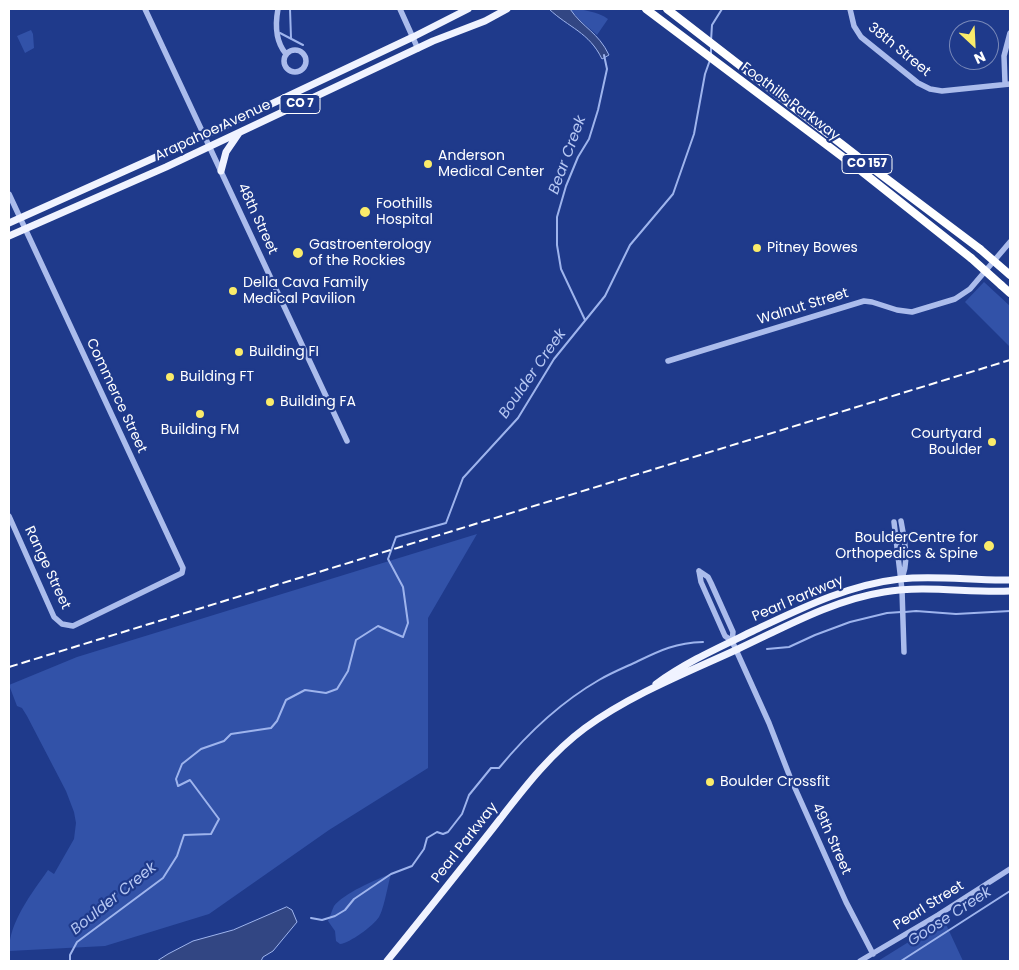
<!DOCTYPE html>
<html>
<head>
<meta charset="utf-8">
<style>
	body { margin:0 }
	#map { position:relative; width:1019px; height:970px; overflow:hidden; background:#1f3a8b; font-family:Poppins,sans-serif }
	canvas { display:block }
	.frame { position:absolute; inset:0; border:10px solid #fff; pointer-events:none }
	.north { position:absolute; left:949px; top:20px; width:50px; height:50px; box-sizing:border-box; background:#1f3a8b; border:1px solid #7989b9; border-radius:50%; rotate:155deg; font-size:14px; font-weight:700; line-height:20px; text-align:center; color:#fff }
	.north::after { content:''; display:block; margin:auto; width:18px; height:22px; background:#faeb6a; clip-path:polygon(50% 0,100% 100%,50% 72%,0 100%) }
</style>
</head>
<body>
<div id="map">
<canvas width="1019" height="970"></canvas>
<div class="frame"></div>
<div class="north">N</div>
</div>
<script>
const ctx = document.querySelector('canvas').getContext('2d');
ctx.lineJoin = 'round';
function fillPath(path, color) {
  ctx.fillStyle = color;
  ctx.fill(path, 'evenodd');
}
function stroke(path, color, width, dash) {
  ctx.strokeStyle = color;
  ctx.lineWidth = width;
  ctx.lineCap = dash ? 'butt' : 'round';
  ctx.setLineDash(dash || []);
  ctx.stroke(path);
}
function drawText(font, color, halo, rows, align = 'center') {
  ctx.font = font + ' Poppins,sans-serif';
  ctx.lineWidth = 4.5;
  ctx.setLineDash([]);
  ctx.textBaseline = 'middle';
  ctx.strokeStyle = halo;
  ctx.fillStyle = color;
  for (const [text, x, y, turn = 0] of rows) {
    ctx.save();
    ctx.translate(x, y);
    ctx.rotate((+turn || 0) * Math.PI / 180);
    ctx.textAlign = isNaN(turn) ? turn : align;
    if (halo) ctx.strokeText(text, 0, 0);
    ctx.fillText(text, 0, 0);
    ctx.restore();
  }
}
fillPath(new Path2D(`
	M570,9C582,9 599,12 608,19L597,35L581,21Z
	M31,30L33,34L34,48L25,53L17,36Z
	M984,282L1010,306V347L965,302Z
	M477,534L428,618V768L329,830L209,914L105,946L9,951C9,922 32,893 48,870L54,874L74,839L76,823L74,812L66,791L27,716L22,708L17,706L9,685L77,657Z
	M391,874C388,884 384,909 379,917C373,926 350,943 340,944L336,941L335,931L328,921C330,917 332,910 334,906C343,894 376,879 391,874Z
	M944,920L963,961H878Z`), '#3252a8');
const water = new Path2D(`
	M549,9H570C583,28 598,32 609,55L602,59C589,32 569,28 549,9Z
	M287,907L292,910L297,922L273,951L263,957L261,961H157L168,954L193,941L233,930Z`);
fillPath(water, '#324683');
stroke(water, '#9eb4ed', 1);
stroke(new Path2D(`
	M290,9L291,38
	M280,33L303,45
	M711,41L712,25L722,9
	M711,56V45
	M585,320L561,269L557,245V217L566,186L578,157L589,139L598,110L607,69L604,55
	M905,612L916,611L956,614L1010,611
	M767,649L789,647L815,635L850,622L887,613L901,612
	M311,918L322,920L335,916L345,910L354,899L391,874L412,866L424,849L427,838L437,832L443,834L448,832L462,814L469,795L491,768H499C527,734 561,702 599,680C611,673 623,668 634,663C659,651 674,643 703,642
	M70,961V955L77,942L163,878L177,856L184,835L211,834L219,819L190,780L178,786L176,779L182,764L201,749L224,741L231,734L271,728L277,721L286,700L305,690L326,693L337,689L348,671L356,640L378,626L403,637L408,623L403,587L388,559L396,537L446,523L463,478L518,418L554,359L605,296L630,245L673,194L694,134L705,74L710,60
	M901,961L1010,891`), '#9eb4ed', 2);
stroke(new Path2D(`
	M145,9L347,441
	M278,9C275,25 275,41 286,54
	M400,9L418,49
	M850,9L854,26L861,37L918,83L930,89L942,91L1010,84
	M284 61a11 11 0 1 1 22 0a11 11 0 1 1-22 0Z
	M1005,83L1004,56L1010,33
	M9,194L183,568L182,573L73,626L62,624L54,617L9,516
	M668,361L864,301L872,302L897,310L912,312L955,299L970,289L1010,242
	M894,522L902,590L904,652
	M699,571L701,582L725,636L732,641L769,723L790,777L846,902L873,954
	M699,571L708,577L711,583L733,632L732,641
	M901,579C910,563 904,538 901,521
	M860,961L938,915L1010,869`), '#abbcec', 5.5);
stroke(new Path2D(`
	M221,171L226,152L239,133
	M9,223L214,131L413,37L468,9
	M9,236L166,167L433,41L485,21L507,9
	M656,684C686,662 720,647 753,631C800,609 847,585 900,579C936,575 974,581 1010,580
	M387,961C422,918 456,875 490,832C519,795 547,756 585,728C632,694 686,673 738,649C785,627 833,600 884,592C926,585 968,593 1010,591`), '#f0f3ff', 7);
stroke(new Path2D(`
	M646,9L860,170L971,258
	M667,9L875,170L980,249
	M1001,285L1010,293`), '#fff', 8);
stroke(new Path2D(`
	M9,667L1010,360`), '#fff', 2, [9, 4]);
stroke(new Path2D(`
	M980,249L1010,275
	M971,258L1001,285`), '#fff', 8);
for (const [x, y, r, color] of [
	[428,164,5,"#faeb6a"],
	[365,212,6,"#faeb6a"],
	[757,248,5,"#faeb6a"],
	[298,253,6,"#faeb6a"],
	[233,291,5,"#faeb6a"],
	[239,352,5,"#faeb6a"],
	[170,377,5,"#faeb6a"],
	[270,402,5,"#faeb6a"],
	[200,414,5,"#faeb6a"],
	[992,442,5,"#faeb6a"],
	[989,546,6,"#faeb6a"],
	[710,782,5,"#faeb6a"]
]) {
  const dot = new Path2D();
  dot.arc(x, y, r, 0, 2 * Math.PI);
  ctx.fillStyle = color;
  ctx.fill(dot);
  stroke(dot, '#1f3a8b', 2);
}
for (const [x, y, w] of [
	[300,104,40],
	[867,164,50]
]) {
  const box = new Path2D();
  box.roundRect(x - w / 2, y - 9.5, w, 19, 4);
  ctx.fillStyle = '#1f3a8b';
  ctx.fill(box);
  stroke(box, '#fff', 1);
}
drawText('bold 12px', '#fff', null, [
	["CO 7",300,104],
	["CO 157",867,164]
]);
drawText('14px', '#fff', '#1f3a8b', [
	["38th Street",899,50,39],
	["Foothills Parkway",790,102,37],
	["Arapahoe Avenue",213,131,-25],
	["48th Street",257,219,65],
	["Walnut Street",803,307,-17],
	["Commerce Street",116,396,65],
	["Range Street",47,568,65],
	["Pearl Parkway",798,599,-23],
	["49th Street",831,839,66],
	["Pearl Parkway",465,843,-52],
	["Pearl Street",929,906,-32]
]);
drawText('14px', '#fff', '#1f3a8b', [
	["Anderson",438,156],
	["Medical Center",438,172],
	["Foothills",376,204],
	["Hospital",376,220],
	["Gastroenterology",309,245],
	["of the Rockies",309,261],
	["Pitney Bowes",767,248],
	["Della Cava Family",243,283],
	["Medical Pavilion",243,299],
	["Building FI",249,352],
	["Building FT",180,377],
	["Building FA",280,402],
	["Building FM",200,430,"center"],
	["Courtyard",982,434,"right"],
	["Boulder",982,450,"right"],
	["BoulderCentre for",978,538,"right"],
	["Orthopedics & Spine",978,554,"right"],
	["Boulder Crossfit",720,782]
], 'left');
drawText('italic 15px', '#b6c7f3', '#1f3a8b', [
	["Bear Creek",568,155,-70],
	["Boulder Creek",533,374,-55],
	["Boulder Creek",114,899,-39],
	["Goose Creek",950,917,-33]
]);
</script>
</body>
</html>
